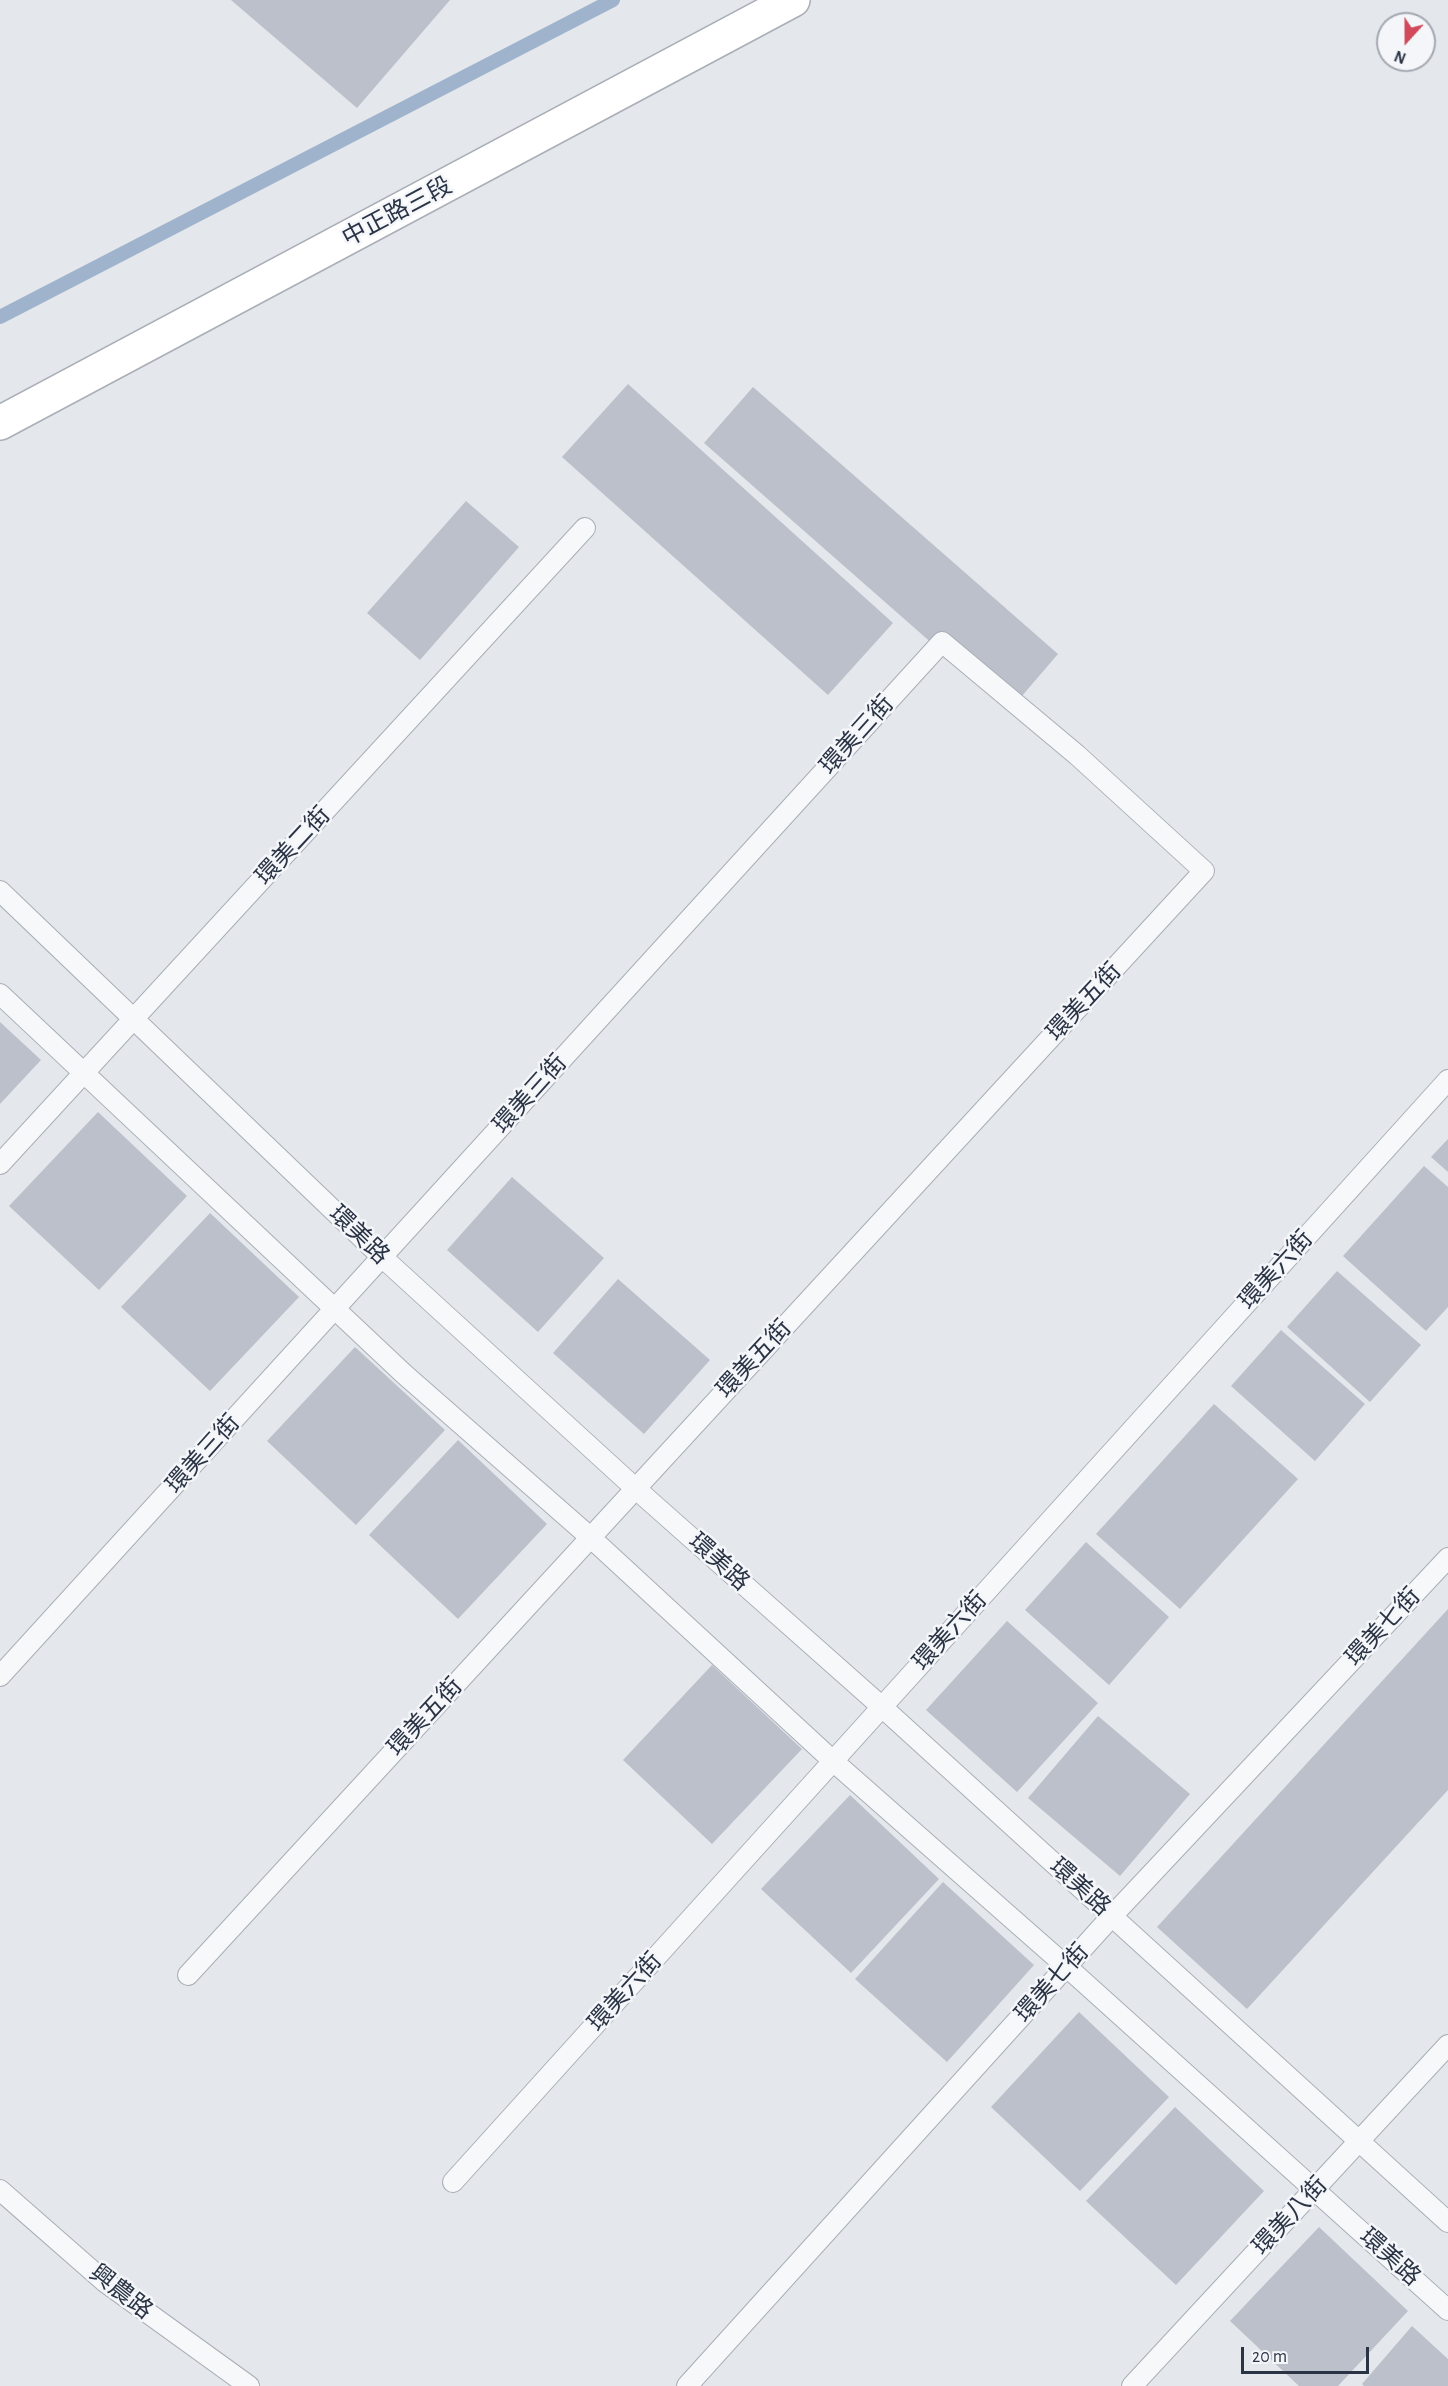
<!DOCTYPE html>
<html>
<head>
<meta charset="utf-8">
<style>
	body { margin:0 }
	#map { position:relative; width:1448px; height:2386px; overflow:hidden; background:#e4e7ec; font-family:"Alegreya Sans",sans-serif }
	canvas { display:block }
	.north { position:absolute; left:1376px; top:12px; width:60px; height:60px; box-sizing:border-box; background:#f4f6f9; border:2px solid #a4a8b1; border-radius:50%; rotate:201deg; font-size:16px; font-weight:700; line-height:24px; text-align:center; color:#2b3445 }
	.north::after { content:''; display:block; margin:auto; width:21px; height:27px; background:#d1495b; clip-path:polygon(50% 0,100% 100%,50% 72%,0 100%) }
	.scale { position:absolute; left:1241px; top:2347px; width:128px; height:27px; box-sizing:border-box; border:3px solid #2b3445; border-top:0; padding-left:8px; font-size:18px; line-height:21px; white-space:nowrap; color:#2b3445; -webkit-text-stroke:4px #f4f6f9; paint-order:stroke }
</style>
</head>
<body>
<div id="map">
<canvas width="1448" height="2386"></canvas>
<div class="north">N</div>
<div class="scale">20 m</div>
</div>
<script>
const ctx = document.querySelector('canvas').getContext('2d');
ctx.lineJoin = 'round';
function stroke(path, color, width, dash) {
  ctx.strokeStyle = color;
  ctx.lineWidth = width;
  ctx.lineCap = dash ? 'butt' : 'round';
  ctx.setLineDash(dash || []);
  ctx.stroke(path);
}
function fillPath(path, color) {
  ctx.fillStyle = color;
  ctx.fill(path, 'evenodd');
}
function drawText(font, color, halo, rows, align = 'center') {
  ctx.font = font + ' "Alegreya Sans","Noto Sans TC",sans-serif';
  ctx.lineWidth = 5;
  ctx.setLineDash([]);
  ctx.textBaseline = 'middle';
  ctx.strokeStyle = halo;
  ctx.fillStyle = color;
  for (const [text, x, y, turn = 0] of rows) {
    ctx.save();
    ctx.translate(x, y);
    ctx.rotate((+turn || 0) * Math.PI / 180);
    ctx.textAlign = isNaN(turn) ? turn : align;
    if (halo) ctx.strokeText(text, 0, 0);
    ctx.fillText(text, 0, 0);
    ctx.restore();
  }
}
stroke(new Path2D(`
	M0,317L613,0`), '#9fb4cc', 14);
fillPath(new Path2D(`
	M231,0H450L357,108Z
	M628,384L893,623L828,695L562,457Z
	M753,387L1058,654L1009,711L704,443Z
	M466,501L519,547L420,660L367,613Z
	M0,1022L41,1060L0,1104Z
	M98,1112L187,1196L99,1290L9,1206Z
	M1448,1139V1172L1431,1157Z
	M1424,1166L1448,1187V1307L1426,1331L1343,1256Z
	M512,1177L604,1258L538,1332L447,1250Z
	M210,1213L299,1297L210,1391L121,1307Z
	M1337,1271L1421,1345L1370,1402L1287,1327Z
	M618,1279L710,1360L644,1434L553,1353Z
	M1281,1330L1365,1404L1315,1461L1231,1386Z
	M355,1347L445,1430L356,1525L267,1441Z
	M1214,1404L1298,1479L1180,1609L1096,1534Z
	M458,1440L547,1524L458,1619L369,1535Z
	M1086,1542L1169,1617L1109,1685L1025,1610Z
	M1448,1609V1790L1247,2009L1157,1927Z
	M1007,1621L1098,1703L1017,1792L926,1710Z
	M712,1665L802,1749L712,1844L623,1760Z
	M1098,1716L1190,1794L1120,1876L1028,1798Z
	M850,1795L939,1879L851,1973L761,1889Z
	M943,1882L1034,1965L947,2062L855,1979Z
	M1079,2012L1169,2097L1080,2191L991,2107Z
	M1175,2107L1264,2191L1176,2285L1086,2201Z
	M1319,2227L1408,2311L1338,2386H1299L1230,2321Z
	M1412,2326L1448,2359V2386H1364L1362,2384Z`), '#bbc0ca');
const service = new Path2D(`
	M0,891L382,1257L635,1488L882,1707L1448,2222
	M0,994L404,1374L590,1537L833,1761L1067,1967L1448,2310
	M0,1164L585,528
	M0,1676L942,642L1077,755L1204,871L188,1975
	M453,2182L1448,1080
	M0,2190L105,2282L249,2386
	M687,2386L1112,1916L1448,1558
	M1132,2386L1448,2045`);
const secondary = new Path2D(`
	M0,423L793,0`);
stroke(service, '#a9aeb7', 22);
stroke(secondary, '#a9aeb7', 36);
stroke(service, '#f7f8fa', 20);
stroke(secondary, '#fff', 33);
drawText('24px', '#2b3445', '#f4f6f9', [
	["中正路三段",397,212,-28],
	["環美三街",857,735,-48],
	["環美二街",293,846,-47],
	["環美五街",1084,1002,-47],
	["環美三街",530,1094,-48],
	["環美路",359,1235,44],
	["環美六街",1276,1270,-48],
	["環美五街",754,1359,-47],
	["環美三街",203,1454,-48],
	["環美路",719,1562,42],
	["環美七街",1383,1627,-47],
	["環美六街",950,1631,-48],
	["環美五街",425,1717,-47],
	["環美路",1080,1887,42],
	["環美七街",1052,1983,-48],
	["環美六街",625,1992,-48],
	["環美八街",1290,2216,-47],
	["環美路",1390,2257,42],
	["興農路",121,2292,38]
]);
</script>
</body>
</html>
